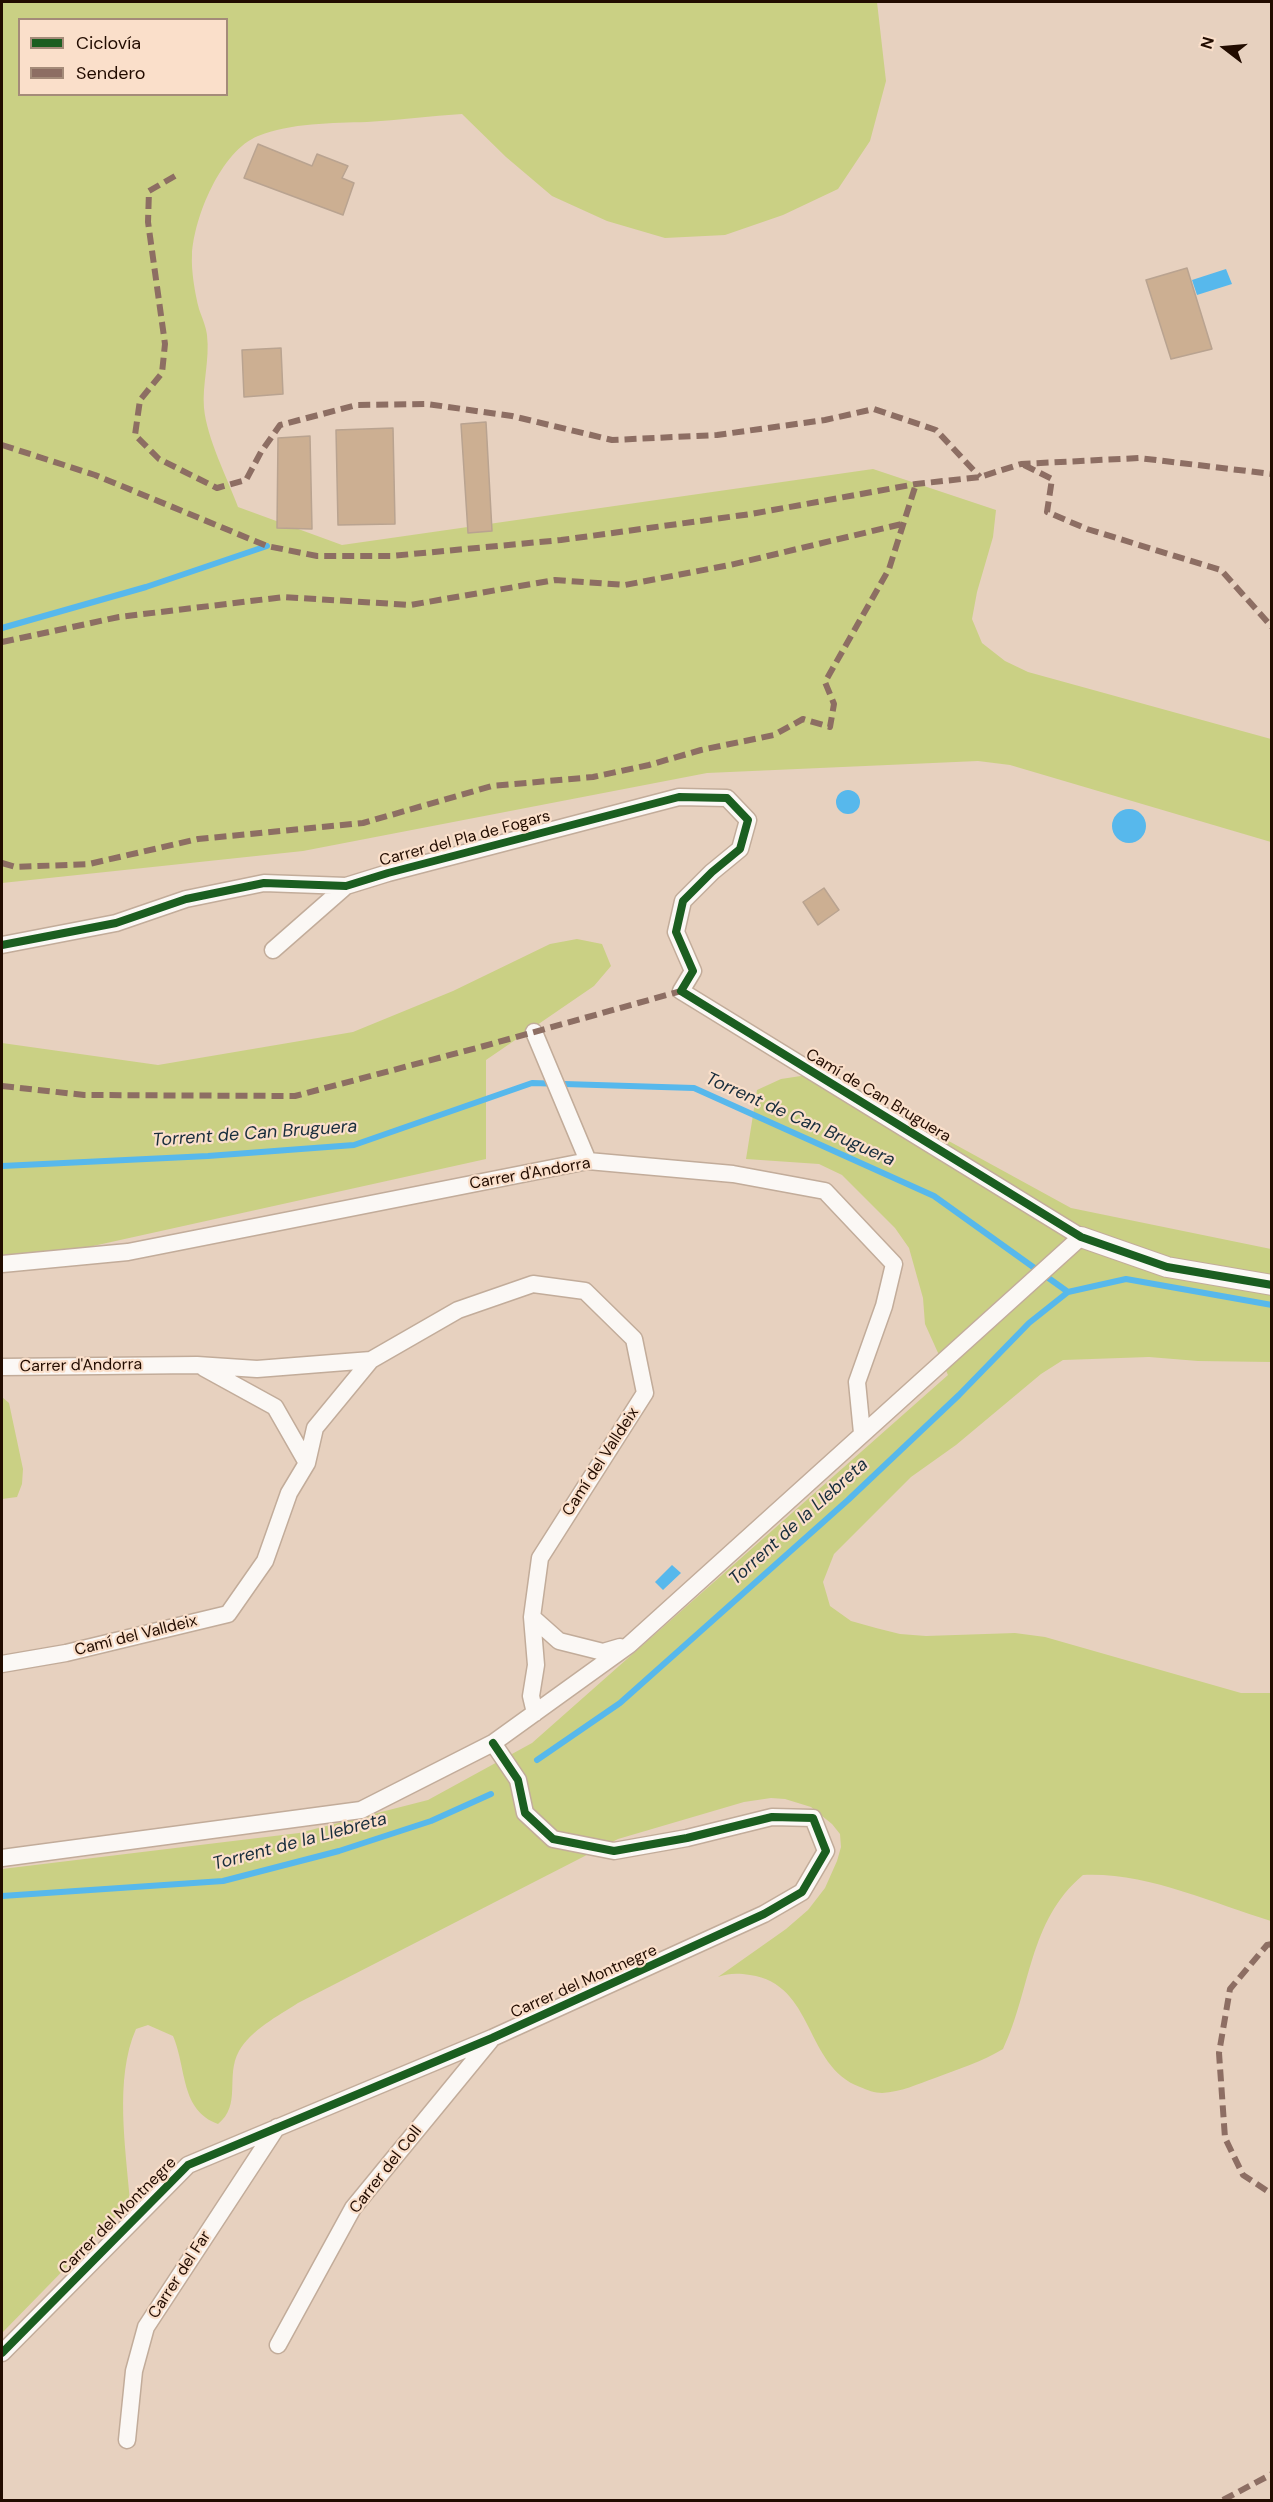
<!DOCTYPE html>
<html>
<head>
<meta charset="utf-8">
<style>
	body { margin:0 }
	#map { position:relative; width:1273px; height:2502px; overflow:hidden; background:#e7d1bf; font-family:"DM Sans",sans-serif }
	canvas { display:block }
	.frame { position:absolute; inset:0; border:3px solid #220c00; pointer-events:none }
	.legend { position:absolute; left:18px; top:18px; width:210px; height:78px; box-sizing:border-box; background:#fadfca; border:2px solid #a48b79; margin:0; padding:8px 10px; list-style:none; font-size:18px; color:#220c00 }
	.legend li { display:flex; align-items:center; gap:12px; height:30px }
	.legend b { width:30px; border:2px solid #a48b79 }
	.north { position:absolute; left:1195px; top:18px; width:60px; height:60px; -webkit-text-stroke:4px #fadfca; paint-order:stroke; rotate:286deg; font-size:16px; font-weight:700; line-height:24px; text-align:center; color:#220c00 }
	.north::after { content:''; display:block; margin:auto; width:21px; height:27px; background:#220c00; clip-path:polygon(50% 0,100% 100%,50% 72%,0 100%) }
</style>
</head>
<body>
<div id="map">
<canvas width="1273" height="2502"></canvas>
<div class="frame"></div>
<ul class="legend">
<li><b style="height:8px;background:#1b5e20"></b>Ciclovía</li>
<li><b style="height:8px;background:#8d6e63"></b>Sendero</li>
</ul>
<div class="north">N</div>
</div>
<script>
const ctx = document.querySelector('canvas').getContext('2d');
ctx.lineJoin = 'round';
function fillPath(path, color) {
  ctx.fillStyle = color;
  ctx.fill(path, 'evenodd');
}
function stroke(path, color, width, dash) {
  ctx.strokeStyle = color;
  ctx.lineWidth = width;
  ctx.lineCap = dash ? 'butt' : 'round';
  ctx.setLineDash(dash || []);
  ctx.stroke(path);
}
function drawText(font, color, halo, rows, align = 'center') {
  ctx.font = font + ' "DM Sans",sans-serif';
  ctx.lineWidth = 4.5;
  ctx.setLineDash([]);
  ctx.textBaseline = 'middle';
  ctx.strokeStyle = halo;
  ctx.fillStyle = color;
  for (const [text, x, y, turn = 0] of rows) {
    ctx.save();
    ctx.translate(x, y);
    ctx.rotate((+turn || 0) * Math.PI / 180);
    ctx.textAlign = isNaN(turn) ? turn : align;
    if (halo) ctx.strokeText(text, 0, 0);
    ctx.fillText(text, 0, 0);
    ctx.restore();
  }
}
fillPath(new Path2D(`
	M2,2H877L886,81L870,141L838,189L783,215L725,235L665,238L607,221L552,196L506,157L462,114C431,116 399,120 367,122C333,123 290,123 258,136C221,151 194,217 192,255C191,270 195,294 199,309C202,318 206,326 207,335C210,360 202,384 204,408C207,439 227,477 238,507L342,545L873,469L996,510L993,537L977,592L972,619L982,643L1005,661L1028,672L1271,739V842L1010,765L978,761L707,773L303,851L2,883ZM20,20H226V94H20Z
	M577,939L602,944L611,966L594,986L486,1060V1159L66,1252L2,1257V1043L158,1065L353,1032L453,991L550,944Z
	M814,1074L841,1082L1071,1208L1271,1249V1362L1198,1361L1149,1357L1063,1360L1041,1374L956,1445L911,1477L834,1554L823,1582L830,1606L851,1621L876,1628L900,1634L926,1636L1015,1633L1045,1637L1241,1693H1271V1921C1211,1903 1147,1872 1083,1875C1028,1921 1031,1991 1003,2049C982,2062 958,2069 935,2078C918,2084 901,2092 882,2093C875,2093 867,2090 860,2087C804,2066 815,1984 750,1975C738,1973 729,1973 718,1977L786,1929L808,1910L825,1888L837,1861L841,1847L840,1834L832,1824L811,1807L785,1799L771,1798L744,1802L618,1839L298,2003C278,2016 251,2030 239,2051C225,2076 242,2105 218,2124C180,2110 187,2069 173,2036L148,2025L136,2029C114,2079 126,2149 130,2202L2,2333V1869L299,1833L428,1800L532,1743L948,1375L925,1324L923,1298L909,1248L895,1228L842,1175L819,1164L746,1159L757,1090L781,1079Z
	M2,1397L9,1403L23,1469L22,1484L17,1497L2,1499Z`), '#cad084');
fillPath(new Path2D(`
	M1226,269L1232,284L1197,295L1192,280Z
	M836 802a12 12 0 1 1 24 0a12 12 0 1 1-24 0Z
	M1112 826a17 17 0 1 1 34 0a17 17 0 1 1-34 0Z
	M672,1565L681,1573L663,1590L655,1582Z`), '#57b8ec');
stroke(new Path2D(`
	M2,628L146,587L267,546
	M2,1166L208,1156L354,1145L532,1083L694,1088L934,1196L1068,1292L1126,1279L1272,1305
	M537,1760L620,1703L848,1500L959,1395L1029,1323L1068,1292
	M2,1896L223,1881L339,1851L431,1821L491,1794`), '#57b8ec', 6);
const building = new Path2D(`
	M258,144L312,166L317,154L348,166L342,178L354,183L343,215L244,178Z
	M1187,268L1212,349L1171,359L1146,280Z
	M281,348L283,394L244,397L242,350Z
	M486,422L492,531L468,533L461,424Z
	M393,428L395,524L338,525L336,430Z
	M310,436L312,529L277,528L278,438Z
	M824,888L839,910L818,925L803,902Z`);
fillPath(building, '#ccaf92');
stroke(building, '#b9a390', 1.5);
const minor = new Path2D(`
	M2,945L116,923L186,899L264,883L346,886L388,873L679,797L727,798L748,820L740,849L712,872L683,901L676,932L693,971L681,991L1081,1237L629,1645L493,1743L361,1810L2,1858
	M273,950L346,886
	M534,1032L588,1161
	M2,1264L128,1252L588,1161L733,1174L825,1191L894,1264L884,1306L857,1382L862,1433
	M2,1367L197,1365L257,1369L371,1360
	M204,1368L275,1407L307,1463
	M532,1617L559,1641L603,1652L620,1647
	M2,1664L66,1653L228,1614L265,1561L289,1493L307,1463L315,1428L371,1360L458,1310L533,1284L585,1291L634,1339L645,1393L540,1558L532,1617L536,1665L531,1696L535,1713
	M278,2345L353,2208L490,2041
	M2,2353L188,2165L492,2038L764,1914L802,1892L826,1851L813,1818L772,1817L687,1838L614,1851L553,1839L525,1813L518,1780L493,1743
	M127,2440L134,2371L146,2327L277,2127`);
const tertiary = new Path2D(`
	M1081,1237L1167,1267L1272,1285`);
stroke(minor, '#c2ac9a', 19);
stroke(tertiary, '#c2ac9a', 22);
stroke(minor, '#fbf8f5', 16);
stroke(tertiary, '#fbf8f5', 20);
stroke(new Path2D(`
	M175,176L149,191L148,222L165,344L162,373L140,400L135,435L159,459L217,488L246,480L261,452L280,425L357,405L427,404L512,416L612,440L717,435L825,420L874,409L936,430L980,477
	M2,445L95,475L267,546L317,556H391L561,540L751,514L916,484L980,477L1021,464L1139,458L1272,474
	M1024,465L1052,479L1047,512L1087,529L1221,570L1272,627
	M2,642L119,617L284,597L410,605L555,580L625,585L730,565L906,523
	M2,863L16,867L89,864L198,839L363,823L492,786L593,777L649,765L701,750L774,735L803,719L830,727L834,704L825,682L889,569L916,484
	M2,1086L84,1095L295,1096L484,1046L681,991
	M1272,1944L1267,1945L1230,1989L1219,2053L1225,2138L1243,2175L1272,2194
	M1223,2500L1272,2474`), '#8d6e63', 6, [12, 6]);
stroke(new Path2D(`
	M2,945L116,923L186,899L264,883L346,886L388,873L679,797L727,798L748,820L740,849L712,872L683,901L676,932L693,971L681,991L1081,1237L1167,1267L1272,1285
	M2,2353L188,2165L492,2038L764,1914L802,1892L826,1851L813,1818L772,1817L687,1838L614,1851L553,1839L525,1813L518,1780L493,1743`), '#1b5e20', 8);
drawText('16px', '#220c00', '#fadfca', [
	["Carrer del Pla de Fogars",465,839,-15],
	["Camí de Can Bruguera",878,1096,31],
	["Carrer d'Andorra",530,1174,-10],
	["Carrer d'Andorra",81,1366,-1],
	["Camí del Valldeix",601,1462,-57],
	["Camí del Valldeix",136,1636,-14],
	["Carrer del Montnegre",584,1982,-24],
	["Carrer del Coll",386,2170,-52],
	["Carrer del Montnegre",118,2216,-45],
	["Carrer del Far",180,2275,-57]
]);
drawText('italic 18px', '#182d3c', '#fadfca', [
	["Torrent de Can Bruguera",800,1120,24],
	["Torrent de Can Bruguera",255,1134,-4],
	["Torrent de la Llebreta",799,1522,-42],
	["Torrent de la Llebreta",300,1842,-15]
]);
</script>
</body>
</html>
